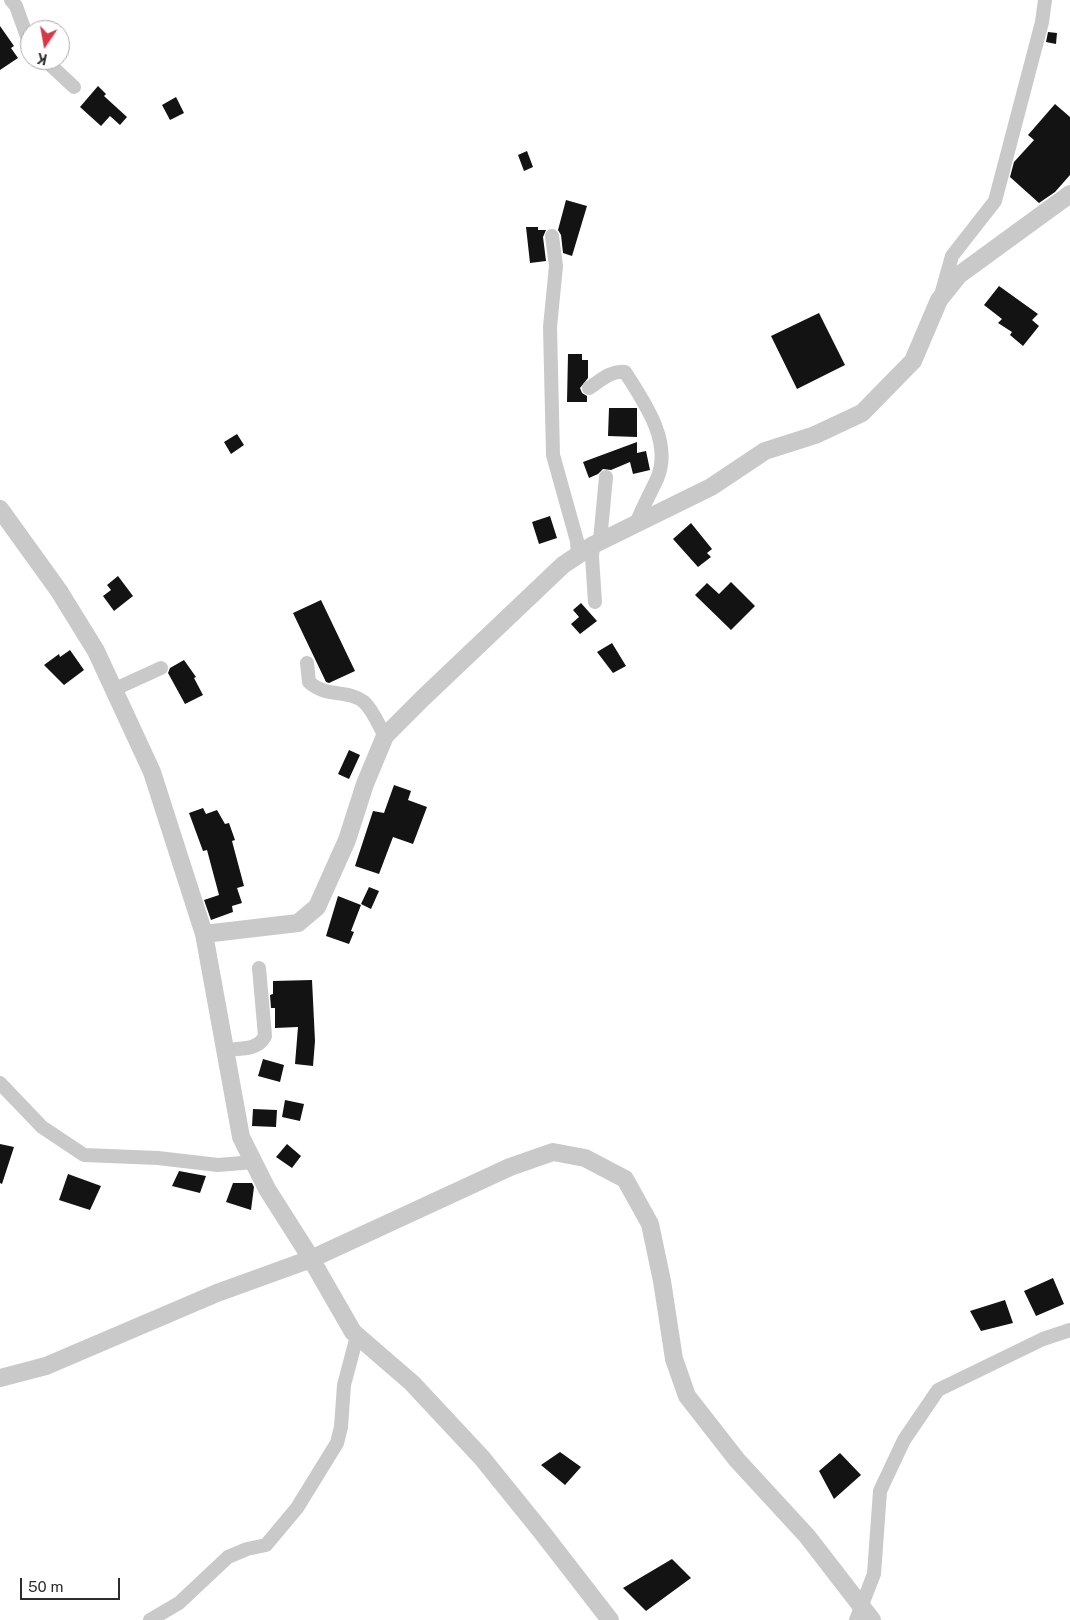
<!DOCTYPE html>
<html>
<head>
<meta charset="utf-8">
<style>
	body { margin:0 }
	#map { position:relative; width:1070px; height:1620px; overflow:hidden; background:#fff; font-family:"Public Sans",sans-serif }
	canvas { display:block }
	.north { position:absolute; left:20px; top:20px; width:50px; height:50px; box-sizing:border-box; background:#fff; border:1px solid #ababab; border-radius:50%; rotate:192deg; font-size:14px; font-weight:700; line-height:20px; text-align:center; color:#2c2c2c }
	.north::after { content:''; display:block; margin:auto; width:18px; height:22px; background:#db3546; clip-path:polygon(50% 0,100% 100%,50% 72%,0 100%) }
	.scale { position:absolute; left:20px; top:1578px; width:100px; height:22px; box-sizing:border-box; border:2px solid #2c2c2c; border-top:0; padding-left:6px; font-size:15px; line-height:18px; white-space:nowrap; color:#2c2c2c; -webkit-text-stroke:4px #fff; paint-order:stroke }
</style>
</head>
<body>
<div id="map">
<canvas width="1070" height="1620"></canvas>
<div class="north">K</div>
<div class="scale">50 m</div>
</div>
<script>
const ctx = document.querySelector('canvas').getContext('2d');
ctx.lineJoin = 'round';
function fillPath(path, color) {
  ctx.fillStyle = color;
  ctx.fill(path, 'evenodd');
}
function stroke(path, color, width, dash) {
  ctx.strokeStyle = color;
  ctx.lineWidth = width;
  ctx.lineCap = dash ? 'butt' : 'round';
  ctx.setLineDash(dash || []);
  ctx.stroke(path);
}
fillPath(new Path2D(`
	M0,26L14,46L11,48L18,58L0,70Z
	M1048,32L1057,33L1056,44L1046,42Z
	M98,86L106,94L104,96L127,117L120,125L110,116L101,126L80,107Z
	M176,97L184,113L170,120L162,105Z
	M1055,104L1070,117V175L1055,192L1039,203L1010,177L1014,162L1034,140L1028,135Z
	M527,151L533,167L524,171L518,155Z
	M566,200L587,206L572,256L563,253L561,235L558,230Z
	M526,227H538V230H546L543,237L546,261L530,263Z
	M999,286L1038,314L1032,320L1039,326L1023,346L1010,335L1012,332L998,323L1002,319L984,305Z
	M819,313L845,365L797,389L771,336Z
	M568,354H582V360H588V378L580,388L582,393L587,396V402H567Z
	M609,408H637V437L608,436Z
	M237,434L244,445L231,454L224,442Z
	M637,442V453L646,451L650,470L633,474L630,462L611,470L603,469L598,474L589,478L583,462Z
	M550,516L557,538L539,544L532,522Z
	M691,523L712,549L707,553L711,557L698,567L673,539Z
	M118,576L133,596L114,611L103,596L111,590L107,585Z
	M731,582L755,606L731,630L695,595L707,583L719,594Z
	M321,600L355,671L329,683L326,682L293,613Z
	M581,603L597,621L580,634L571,624L579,617L573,610Z
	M612,643L626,666L613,673L597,652Z
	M70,650L84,670L64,685L44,665L59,654L60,657Z
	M184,660L196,677L194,678L203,695L185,704L168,673L170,668Z
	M349,750L360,755L349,779L338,774Z
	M394,785L411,791L408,800L427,807L413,844L393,837L379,874L355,866L373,811L384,813Z
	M203,808L206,814L217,810L225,824L229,823L235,840L232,841L244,886L237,888L242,903L232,906L233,912L211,920L204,900L219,895L207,850L203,851L189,813Z
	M369,887L379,891L371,909L361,904Z
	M338,896L361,905L351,931L354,932L349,944L326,936Z
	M312,980L315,1041L313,1066L295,1064L298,1027L275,1028V1008H271L270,995L273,994V981Z
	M263,1059L284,1065L280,1082L258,1076Z
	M285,1100L304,1104L300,1121L282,1117Z
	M253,1109L277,1110L276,1127L252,1126Z
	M0,1144L14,1147L2,1184L0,1183Z
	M287,1144L301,1156L292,1168L276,1157Z
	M179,1171L206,1176L200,1193L172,1186Z
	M68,1174L101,1186L90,1210L59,1200Z
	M233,1183H252L254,1187L251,1210L226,1202Z
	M1053,1278L1064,1304L1036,1316L1024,1291Z
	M1005,1300L1013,1323L981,1331L970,1311Z
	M560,1452L581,1467L565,1485L541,1465Z
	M840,1453L861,1475L834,1499L819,1471Z
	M672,1559L691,1578L646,1611L623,1588Z`), '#131313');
stroke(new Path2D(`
	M11,0L16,6L30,45
	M45,60L74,87
	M552,236L556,266L550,327L553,455L577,541L578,555
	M941,295L952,256L995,201L1042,22L1045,0
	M589,388C600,381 611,370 625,372C644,402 673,442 657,479C650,494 642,508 636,524
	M600,541L606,477
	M593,545L592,557L595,602
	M307,663L309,682C326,698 348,689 364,702C373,710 379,726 385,736
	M115,689L161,668
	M224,1050C239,1048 258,1051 265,1036L259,968
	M0,1083L42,1127L84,1155L158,1158L218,1165L254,1162
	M150,1620L179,1603L228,1557L247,1549L266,1545L297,1508L337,1443L341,1427L344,1385L357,1336
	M856,1620L874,1574L880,1491L904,1440L938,1390L1043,1339L1070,1330`), '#c9c9c9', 14);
stroke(new Path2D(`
	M0,509L59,591L96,651L152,772L204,934L241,1137L267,1189L307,1252L353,1332L412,1383L482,1458L541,1531L610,1620
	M204,934L298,923L317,907L347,840L365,784L385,736L423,698L563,565L593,545L711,487L765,451L815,435L862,413L913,361L939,300L959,275L1070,194
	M0,1378L46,1366L217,1293L311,1259L510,1167L553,1152L585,1158L625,1179L650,1224L662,1281L674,1359L687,1396L737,1460L807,1536L872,1620`), '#c9c9c9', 18);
</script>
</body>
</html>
